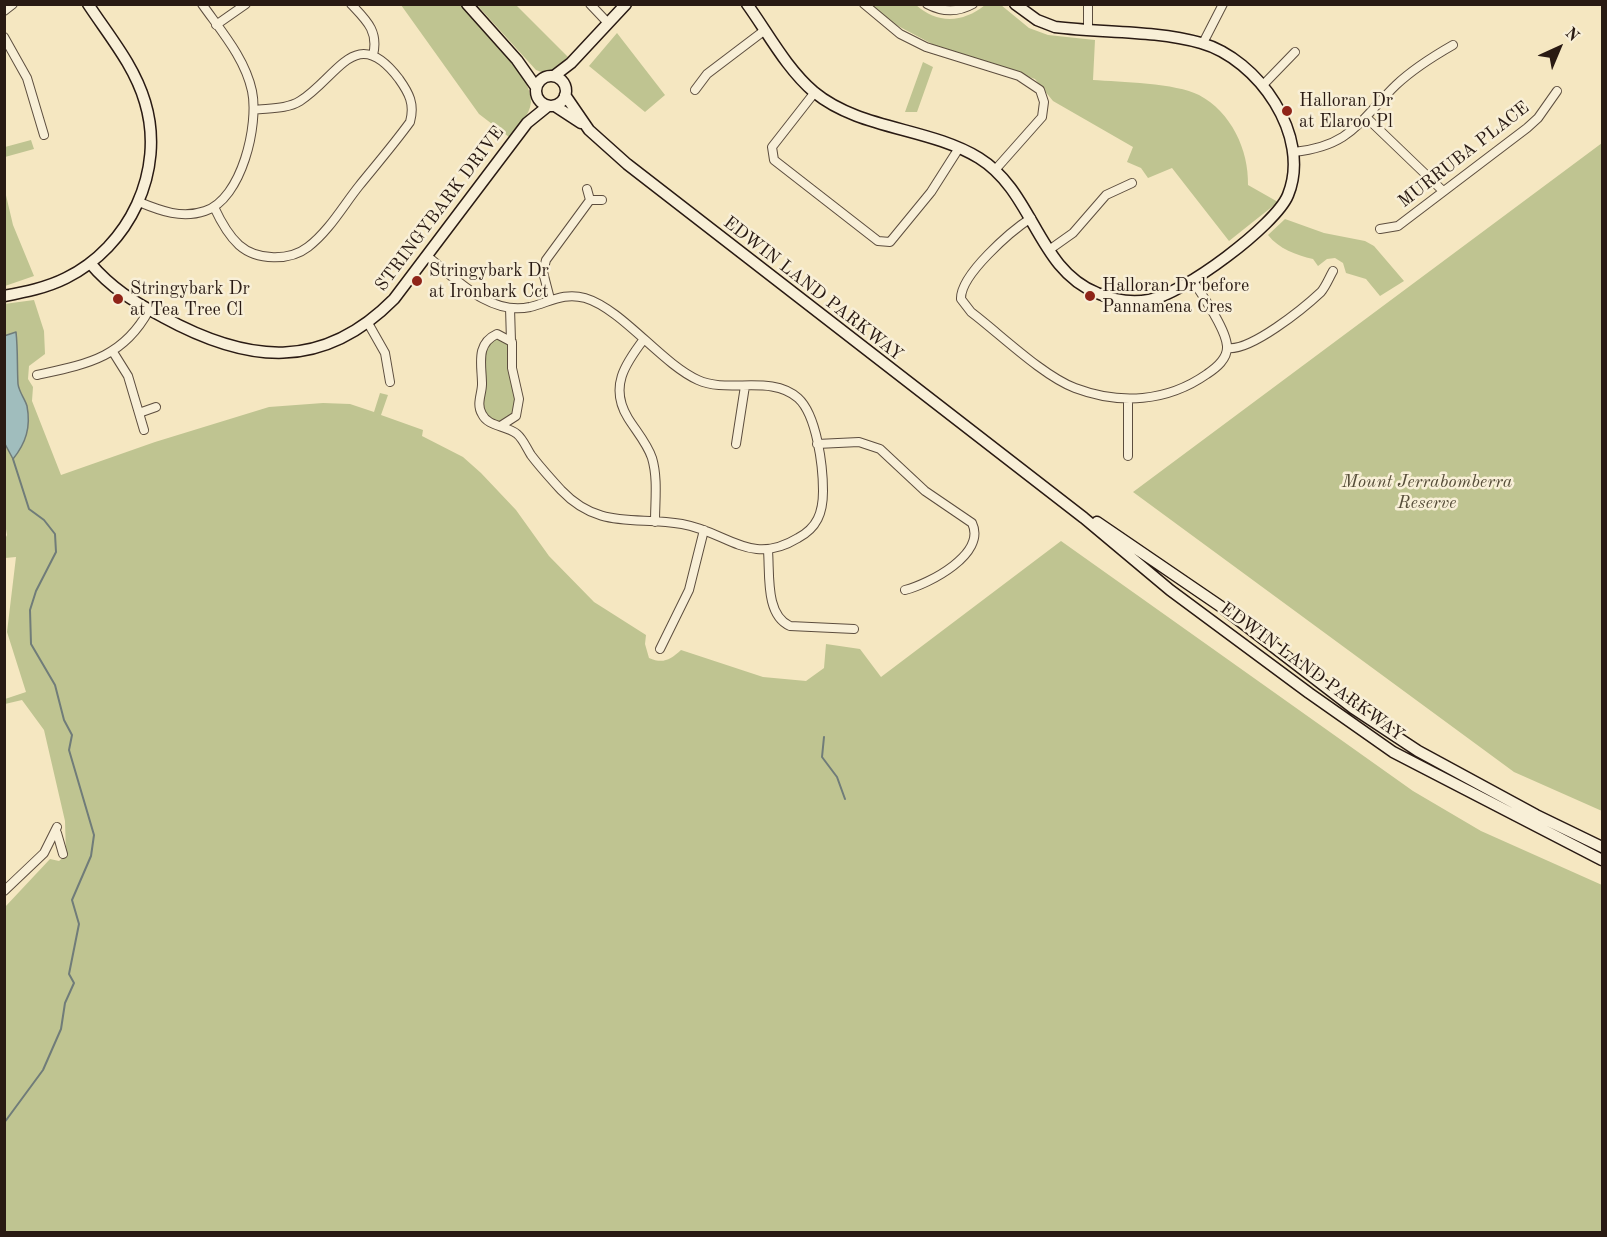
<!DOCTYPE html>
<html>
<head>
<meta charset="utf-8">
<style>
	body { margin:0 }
	#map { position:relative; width:1607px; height:1237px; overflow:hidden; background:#f5e7c1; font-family:"Old Standard TT",serif }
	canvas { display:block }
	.frame { position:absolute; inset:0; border:6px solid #291a13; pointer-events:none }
	.north { position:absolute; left:1529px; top:18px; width:60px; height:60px; -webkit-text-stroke:4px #f8efd7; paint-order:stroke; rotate:44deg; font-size:16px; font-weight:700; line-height:24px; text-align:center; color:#291a13 }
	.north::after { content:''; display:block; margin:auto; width:21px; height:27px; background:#291a13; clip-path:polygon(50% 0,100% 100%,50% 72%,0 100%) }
</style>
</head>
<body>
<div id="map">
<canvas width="1607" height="1237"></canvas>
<div class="frame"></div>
<div class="north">N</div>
</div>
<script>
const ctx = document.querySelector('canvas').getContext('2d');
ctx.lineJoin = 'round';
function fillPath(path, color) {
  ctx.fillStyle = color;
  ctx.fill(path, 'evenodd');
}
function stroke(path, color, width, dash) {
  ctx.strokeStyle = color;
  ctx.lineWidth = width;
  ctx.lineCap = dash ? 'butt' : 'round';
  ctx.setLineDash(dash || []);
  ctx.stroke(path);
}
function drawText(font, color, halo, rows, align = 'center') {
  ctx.font = font + ' "Old Standard TT",serif';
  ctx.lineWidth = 5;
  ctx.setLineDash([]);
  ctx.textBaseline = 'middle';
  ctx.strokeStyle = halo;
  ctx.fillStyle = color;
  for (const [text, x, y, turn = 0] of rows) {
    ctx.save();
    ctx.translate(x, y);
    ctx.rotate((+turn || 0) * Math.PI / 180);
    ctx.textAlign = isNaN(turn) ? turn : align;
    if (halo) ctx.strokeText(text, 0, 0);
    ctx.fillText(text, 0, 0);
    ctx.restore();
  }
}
fillPath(new Path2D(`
	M401,5H462C481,26 532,73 531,102C530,116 517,127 509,137L479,114Z
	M477,5H516L568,57L549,75L536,70Z
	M872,5H916C937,24 963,23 985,5H1001L1029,28L1048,35L1095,40L1093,80C1120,82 1176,83 1199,95C1231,112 1249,150 1248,185L1278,202L1229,241L1172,168L1148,178L1141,168L1127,162L1133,147L1053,101L1035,79L934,45L883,18Z
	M617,33L665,95L645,112L589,66Z
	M923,62L933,67L917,112H905Z
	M31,140L34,149L5,157V147Z
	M1602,143V811L1514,772L1133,492Z
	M5,191L13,225L34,276L5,286Z
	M1285,219L1324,233L1365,241L1374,246L1404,281L1380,296L1366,279L1346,273L1343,263L1335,258L1327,259L1318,266L1313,259C1296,255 1279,249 1268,235Z
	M34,300L44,331L45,354L29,366L28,379L33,387L32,401L61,475L155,442L269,407L323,403L350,404L374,412L380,393L388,395L381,415L423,430L422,436L463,457L481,473L516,510L549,556L594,602L646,635L645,644L649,658C663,664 670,660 681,650L763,677L806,681L824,668L826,644L860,649L881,677L1061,541L1413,791L1481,831L1602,885V1232H5V907L50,859L59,861L66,855L65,821L44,730L22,700L5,704V699L26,692L7,632L16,557L5,558V539L7,535L4,517V304Z
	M499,338L509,343L516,405L511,417L500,422L488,418C477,397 481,365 488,344Z`), '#bfc491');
const water = new Path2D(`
	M16,332C18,350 17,367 18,384C19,392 25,399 27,406C31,427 26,443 13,459L5,444L4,336Z`);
fillPath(water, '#a0bdbd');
stroke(water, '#707c79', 1.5);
stroke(new Path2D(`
	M824,737L822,757L837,777L845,799
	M4,1123L43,1070L61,1029L65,1003L74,983L69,974L79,924L72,900L91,856L94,835L69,750L72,735L64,720L55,685L31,644L30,610L36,591L56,552L55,534L44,520L29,509L13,459`), '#707c79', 2);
const street = new Path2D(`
	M351,4C366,20 379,31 373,55
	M590,4L608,23
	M864,4L900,34L926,47L1019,76L1040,90L1044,102L1042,117L995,170
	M927,4C942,12 957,13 973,4
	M4,11L13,4
	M216,25L246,4
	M1088,31V4
	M4,37L27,78L44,135
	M1203,43L1223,4
	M1263,85L1295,52
	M695,90L707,74L765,30
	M815,92L772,147L774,160L878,241L890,242L931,192L959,148
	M1367,118L1443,191
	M1294,152C1351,146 1359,121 1396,85C1413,69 1432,57 1453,45
	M587,189L590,200
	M139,202C161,211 182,219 205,211C242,199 259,124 252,91C245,58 221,31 202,4
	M214,207C220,220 228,235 239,245C257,261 290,261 308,247C329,231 343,206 359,186C376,165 394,144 410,122C415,104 409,93 399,79C356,22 338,77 300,101C287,109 270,108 254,110
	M1031,218C1011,231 960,275 961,299L971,312C1000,334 1043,376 1075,388C1120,405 1167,402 1207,374C1216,368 1228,359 1227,346C1226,329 1203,296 1193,281
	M1380,229L1398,226L1527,128L1538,118L1557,91
	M1049,250L1073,233L1106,195L1132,183
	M427,256C456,279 490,316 530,307C550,302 564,292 585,298C622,309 662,364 698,380C728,394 771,374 798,398C817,415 823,467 823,491C823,513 817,528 798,538C750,567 728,532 682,524C635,516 599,530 561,490C551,479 540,467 531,455C526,447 523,439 517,434C506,425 488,427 482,414C476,404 482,394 482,384C482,365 475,344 497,334L512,342V368L519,399L516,416L502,425
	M550,299L543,272L546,260L590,200H602
	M510,308L511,341
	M368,323L385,353L390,382
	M644,339C625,364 609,387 628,418C636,431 647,443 652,458C658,478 655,501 655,522
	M1227,348C1250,352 1304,308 1321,292C1326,286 1329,278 1333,271
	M113,352L128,376L144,430
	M37,375C87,364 123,358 149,310
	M1128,399V456
	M139,413L156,407
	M736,444L745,386
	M817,444L859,442L880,449L925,491L972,523C987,554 929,584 905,590
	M768,551C770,574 765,615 790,626L854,629
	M660,649L689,590L704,530
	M57,833L63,854
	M4,891L44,853L57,827`);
const secondary = new Path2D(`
	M467,4L517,60L536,87
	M747,4C768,33 786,68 814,92C860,130 928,127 979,158C1034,192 1037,269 1097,293C1113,300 1132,303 1149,300C1182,295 1276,225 1288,195C1312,136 1258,59 1201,43C1154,30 1102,33 1055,27L1037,20L1015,4
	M536 91a15 15 0 1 1 30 0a15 15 0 1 1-30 0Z
	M554,76L571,63L626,4
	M565,95L589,130L627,164L1084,518L1170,590L1309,693L1393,752L1602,860
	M555,106L581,123
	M90,263C111,288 134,302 163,317C247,363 322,372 394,299L527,123L548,106
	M4,296C25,292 46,288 66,278C129,247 166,171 145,102C134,65 109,36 88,4
	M1097,522L1223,608L1353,708L1418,751L1536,815L1602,847`);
stroke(street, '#5c4d3e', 10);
stroke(secondary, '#291a13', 13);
stroke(street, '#f8efd7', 8);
stroke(secondary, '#f8efd7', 10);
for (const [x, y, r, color] of [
	[1287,111,6,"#8f2418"],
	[417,281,6,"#8f2418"],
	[1090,296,6,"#8f2418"],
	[118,299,6,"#8f2418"]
]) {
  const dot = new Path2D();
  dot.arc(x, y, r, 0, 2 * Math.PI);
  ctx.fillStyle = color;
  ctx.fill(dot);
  stroke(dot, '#f8efd7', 2);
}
drawText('18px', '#291a13', '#f8efd7', [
	["Halloran Dr",1299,101],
	["at Elaroo Pl",1299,122],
	["Stringybark Dr",429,271],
	["at Ironbark Cct",429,292],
	["Halloran Dr before",1102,286],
	["Pannamena Cres",1102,307],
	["Stringybark Dr",130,289],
	["at Tea Tree Cl",130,310]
], 'left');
drawText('18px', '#291a13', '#f8efd7', [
	["MURRUBA PLACE",1464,155,-38],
	["STRINGYBARK DRIVE",440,209,-53],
	["EDWIN LAND PARKWAY",813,289,38],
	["EDWIN LAND PARKWAY",1312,672,36]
]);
drawText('italic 18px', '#564d39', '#f8efd7', [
	["Mount Jerrabomberra",1427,482],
	["Reserve",1427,503]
]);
</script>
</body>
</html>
